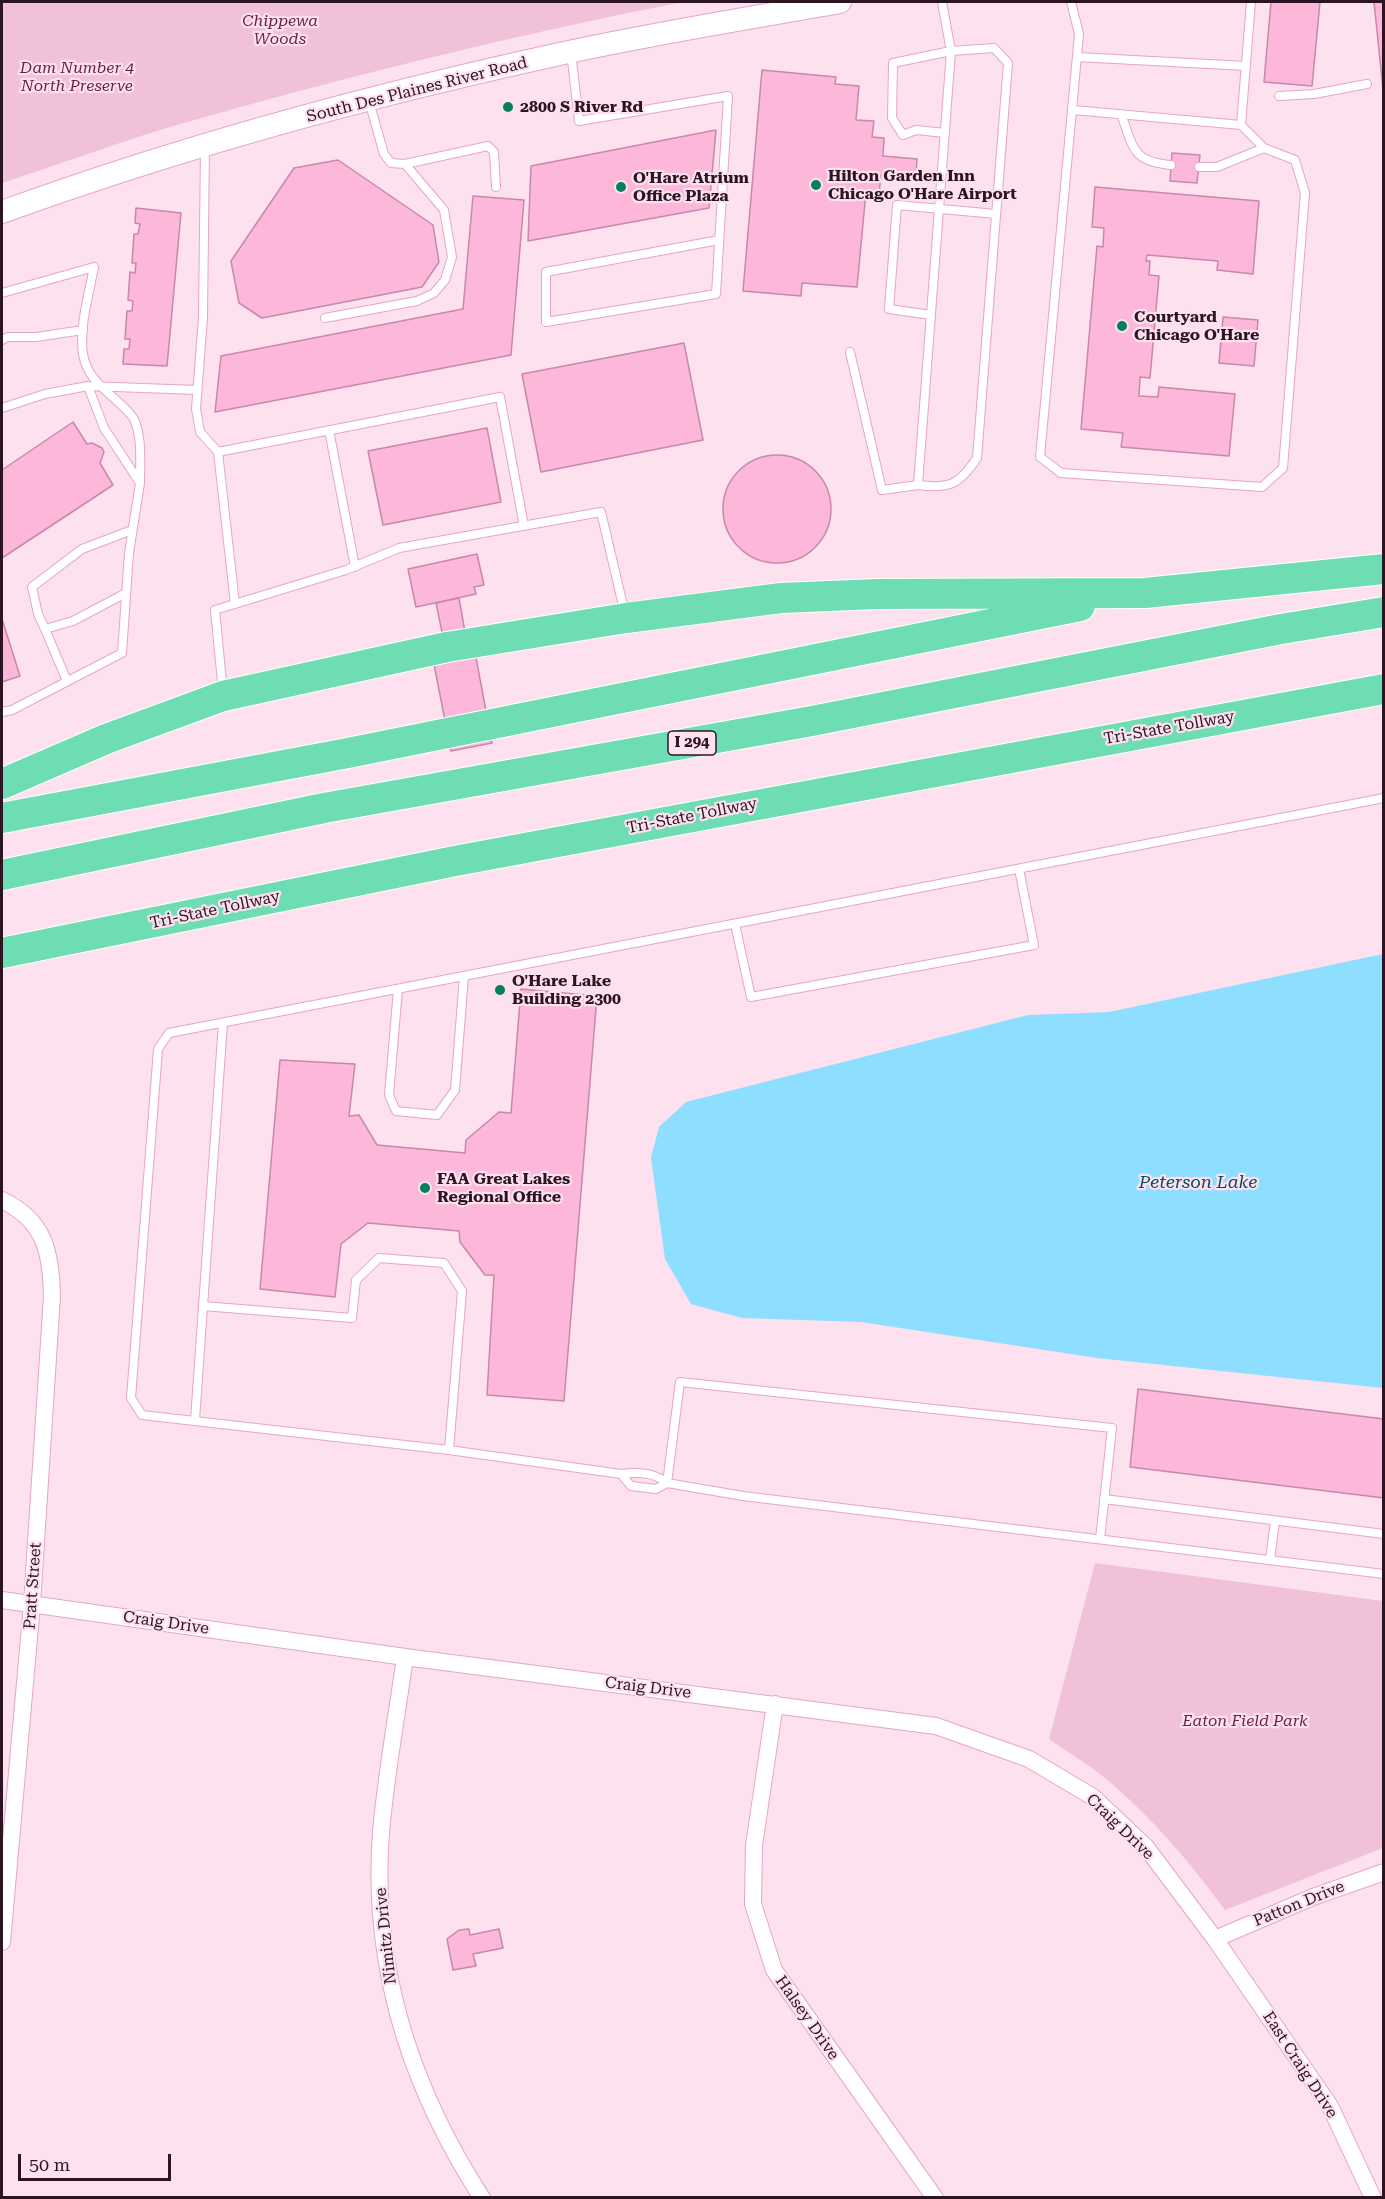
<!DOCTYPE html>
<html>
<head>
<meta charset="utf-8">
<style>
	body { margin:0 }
	#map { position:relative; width:1385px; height:2199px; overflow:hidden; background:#fde1ef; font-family:"Roboto Serif",serif }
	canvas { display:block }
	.frame { position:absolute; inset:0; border:3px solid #2c1422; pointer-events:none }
	.scale { position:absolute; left:18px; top:2154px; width:153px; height:27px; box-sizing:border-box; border:3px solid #2c1422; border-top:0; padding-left:8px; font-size:18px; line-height:21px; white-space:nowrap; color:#2c1422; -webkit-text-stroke:4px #fde1ef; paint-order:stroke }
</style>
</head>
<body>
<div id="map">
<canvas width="1385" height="2199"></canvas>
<div class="frame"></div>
<div class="scale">50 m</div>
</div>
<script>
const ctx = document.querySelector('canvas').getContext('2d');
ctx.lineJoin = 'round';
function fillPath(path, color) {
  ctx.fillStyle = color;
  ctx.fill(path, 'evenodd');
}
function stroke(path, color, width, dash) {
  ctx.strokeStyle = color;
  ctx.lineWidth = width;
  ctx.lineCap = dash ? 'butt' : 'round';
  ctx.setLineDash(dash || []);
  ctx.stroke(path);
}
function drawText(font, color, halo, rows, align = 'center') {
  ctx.font = font + ' "Roboto Serif",serif';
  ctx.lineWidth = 4.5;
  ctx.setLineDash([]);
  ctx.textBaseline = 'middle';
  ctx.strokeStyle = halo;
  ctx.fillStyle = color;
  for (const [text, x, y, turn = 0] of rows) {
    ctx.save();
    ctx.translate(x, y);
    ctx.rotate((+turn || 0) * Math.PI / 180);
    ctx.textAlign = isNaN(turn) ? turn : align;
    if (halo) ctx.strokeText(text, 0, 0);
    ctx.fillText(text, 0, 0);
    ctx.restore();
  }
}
fillPath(new Path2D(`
	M2,2H683C510,36 339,78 170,127C113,144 58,165 2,183Z
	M1095,1563L1383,1601V1848L1225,1910C1192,1865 1155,1821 1112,1784C1093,1767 1070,1754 1049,1739Z`), '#f0c1d9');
fillPath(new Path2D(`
	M1383,954V1388L1097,1358L861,1322L742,1318L691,1304L665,1259L651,1158L659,1127L686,1102L1028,1015L1109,1012Z`), '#8ddeff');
const building = new Path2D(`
	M1271,2H1320L1312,86L1264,82Z
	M1374,2H1384V99Z
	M762,70L836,77L835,84L859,86L856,120L874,121L872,137L884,138L883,156L917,159L916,178L881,175L879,194L866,192L857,287L802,283L801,296L743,291Z
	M716,130L709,208L528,241L531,166Z
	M1172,153L1200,155L1197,183L1170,181Z
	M338,160L433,225L439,262L422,287L262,318L239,303L231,261L294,168Z
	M1095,187L1259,201L1253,274L1217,270L1218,261L1147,255L1146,261H1150L1149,275L1159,276L1150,378L1140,377L1139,396L1158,397L1159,387L1235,394L1229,456L1121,447L1123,433L1081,429L1097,246L1103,247L1104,228L1092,227Z
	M473,196L524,200L511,355L215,412L221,356L463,309Z
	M136,208L181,213L167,366L123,364L124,349H129L130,339H125L127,311H132L133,301L128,300L130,272L135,273L136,263H132L134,234H138L140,224L135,223Z
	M1223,317L1258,320L1254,366L1219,363Z
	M684,343L703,440L541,472L522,374Z
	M73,422L87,444L92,443L102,448L104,452L100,463L113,485L2,558V470Z
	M487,428L501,502L383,525L368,451Z
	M723 509a54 54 0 1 1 108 0a54 54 0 1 1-108 0Z
	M477,554L484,585L474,587L476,594L416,607L408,569Z
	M459,598L465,632L471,631L492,743L451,751L429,639L443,637L436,603Z
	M2,619L20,676L2,682Z
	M521,989L597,996L564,1401L487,1395L494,1275H485L460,1242L459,1231L368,1223L341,1244L335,1297L260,1289L280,1060L355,1064L349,1116L359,1115L377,1145L465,1153L466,1140L499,1112L511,1113Z
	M1138,1389L1384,1419V1498L1130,1467Z
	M469,1929L470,1935L499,1929L503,1948L473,1954L476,1966L453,1970L447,1939L459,1930Z`);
fillPath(building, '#fcb7db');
stroke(building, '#c788aa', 1.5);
const service = new Path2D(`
	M942,2L951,51L918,485C949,489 959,485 977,458L1008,63L994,48L951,51L893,63L892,118L903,135L916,130L945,133
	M1071,2L1079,34L1040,457L1061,473L1262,487L1283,468L1305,193L1295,160L1264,148L1241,125L1251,2
	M571,52L579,121L728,96L716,294L546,322V272L719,240
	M1077,57L1246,66
	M1279,96L1314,94L1367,84
	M369,101L384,154L391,163L405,164L488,146L494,152L496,187
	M1073,110L1241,125
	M1121,114C1134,148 1131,161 1171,165
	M205,146L203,317L196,409L200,432L218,452
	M1199,167H1217L1264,148
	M2,293L94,267C89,294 79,327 83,354C88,384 114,394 131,415C143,429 140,465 140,483L104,428L88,386
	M931,315L889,309L897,205L996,214
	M325,318L417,301L434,293L445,280L452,257L444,210L405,164
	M2,340L8,337H36L83,330
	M850,352L882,490L918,485
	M2,408L45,394L88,386L197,390
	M329,430L355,567
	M126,593L73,621L45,629L38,614L32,587L82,549L132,530
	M235,604L218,452L500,397L524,526
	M45,629L67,681
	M223,692L215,610L346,570L399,548L601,512L625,614
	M2,712L12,710L122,653L129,553L140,483
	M1384,798L169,1033L158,1049L131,1398L142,1415L449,1450L621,1474C638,1472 654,1472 667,1483L743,1496L1384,1574
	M735,924L751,997L1034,945L1019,869
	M398,989L389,1095L396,1111L437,1115L455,1090L464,976
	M203,1306L352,1318L356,1280L379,1258L444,1263L462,1291L449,1450
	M195,1420L223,1023
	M621,1474L631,1486L656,1489L667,1483
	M667,1483L680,1382L1112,1428L1100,1539
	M1104,1499L1384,1534
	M1270,1560L1275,1521`);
const minor = new Path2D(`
	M2,1200C45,1221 51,1252 52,1296L32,1604L2,1942
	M2,1600L405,1657L936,1726L1029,1759L1093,1797L1146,1847L1215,1939L1330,2106L1373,2198
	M405,1657C397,1715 386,1774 381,1832C371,1964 410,2087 482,2198
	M775,1704L754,1845L753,1904L774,1970L935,2198
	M1215,1939L1313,1897L1384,1872`);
const secondary = new Path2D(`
	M2,212C181,147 368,96 555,55C649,34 745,19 840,2`);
const motorway = new Path2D(`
	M2,784L106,739L223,696L447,647L626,618L781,598L877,594L1145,593L1384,569
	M2,818L348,753L1080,606
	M2,875L324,808L812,721L1281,629L1384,612
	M2,953L455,861L1384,689`);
stroke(service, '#e6a5c8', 10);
stroke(minor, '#e6a5c8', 18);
stroke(secondary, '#e6a5c8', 24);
stroke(motorway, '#fff', 32);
stroke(service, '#fff', 8);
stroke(minor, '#fff', 16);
stroke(secondary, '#fff', 22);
stroke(motorway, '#6eddb3', 30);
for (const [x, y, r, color] of [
	[508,107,6,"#047e5c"],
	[816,185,6,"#047e5c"],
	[621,187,6,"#047e5c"],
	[1122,326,6,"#047e5c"],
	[500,990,6,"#047e5c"],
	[425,1188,6,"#047e5c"]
]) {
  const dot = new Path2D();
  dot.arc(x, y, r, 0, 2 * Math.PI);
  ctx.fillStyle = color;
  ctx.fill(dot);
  stroke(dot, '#fde1ef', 2);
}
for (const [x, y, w] of [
	[692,743,48]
]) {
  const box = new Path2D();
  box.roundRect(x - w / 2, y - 12, w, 24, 4.5);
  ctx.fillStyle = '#fde1ef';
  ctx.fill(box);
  stroke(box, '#2c1422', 1.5);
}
drawText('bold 15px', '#2c1422', null, [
	["I 294",692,743]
]);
drawText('italic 16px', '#6b1e4e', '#fde1ef', [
	["Chippewa",280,21],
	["Woods",280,39],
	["Dam Number 4",77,68],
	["North Preserve",77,86],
	["Eaton Field Park",1245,1721]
]);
drawText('16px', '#2c1422', '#fde1ef', [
	["South Des Plaines River Road",417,90,-14],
	["Tri-State Tollway",1169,728,-10],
	["Tri-State Tollway",692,816,-11],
	["Tri-State Tollway",215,910,-12],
	["Pratt Street",33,1586,-86],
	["Craig Drive",166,1623,8],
	["Craig Drive",648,1688,7],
	["Craig Drive",1120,1827,44],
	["Patton Drive",1299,1904,-22],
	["Nimitz Drive",386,1936,-96],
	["Halsey Drive",807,2018,55],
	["East Craig Drive",1300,2065,57]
]);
drawText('bold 16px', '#2c1422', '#fde1ef', [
	["2800 S River Rd",520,107],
	["Hilton Garden Inn",828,176],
	["Chicago O'Hare Airport",828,194],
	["O'Hare Atrium",633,178],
	["Office Plaza",633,196],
	["Courtyard",1134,317],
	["Chicago O'Hare",1134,335],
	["O'Hare Lake",512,981],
	["Building 2300",512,999],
	["FAA Great Lakes",437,1179],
	["Regional Office",437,1197]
], 'left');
drawText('italic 18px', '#064d64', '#fde1ef', [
	["Peterson Lake",1198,1183]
]);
</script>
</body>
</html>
